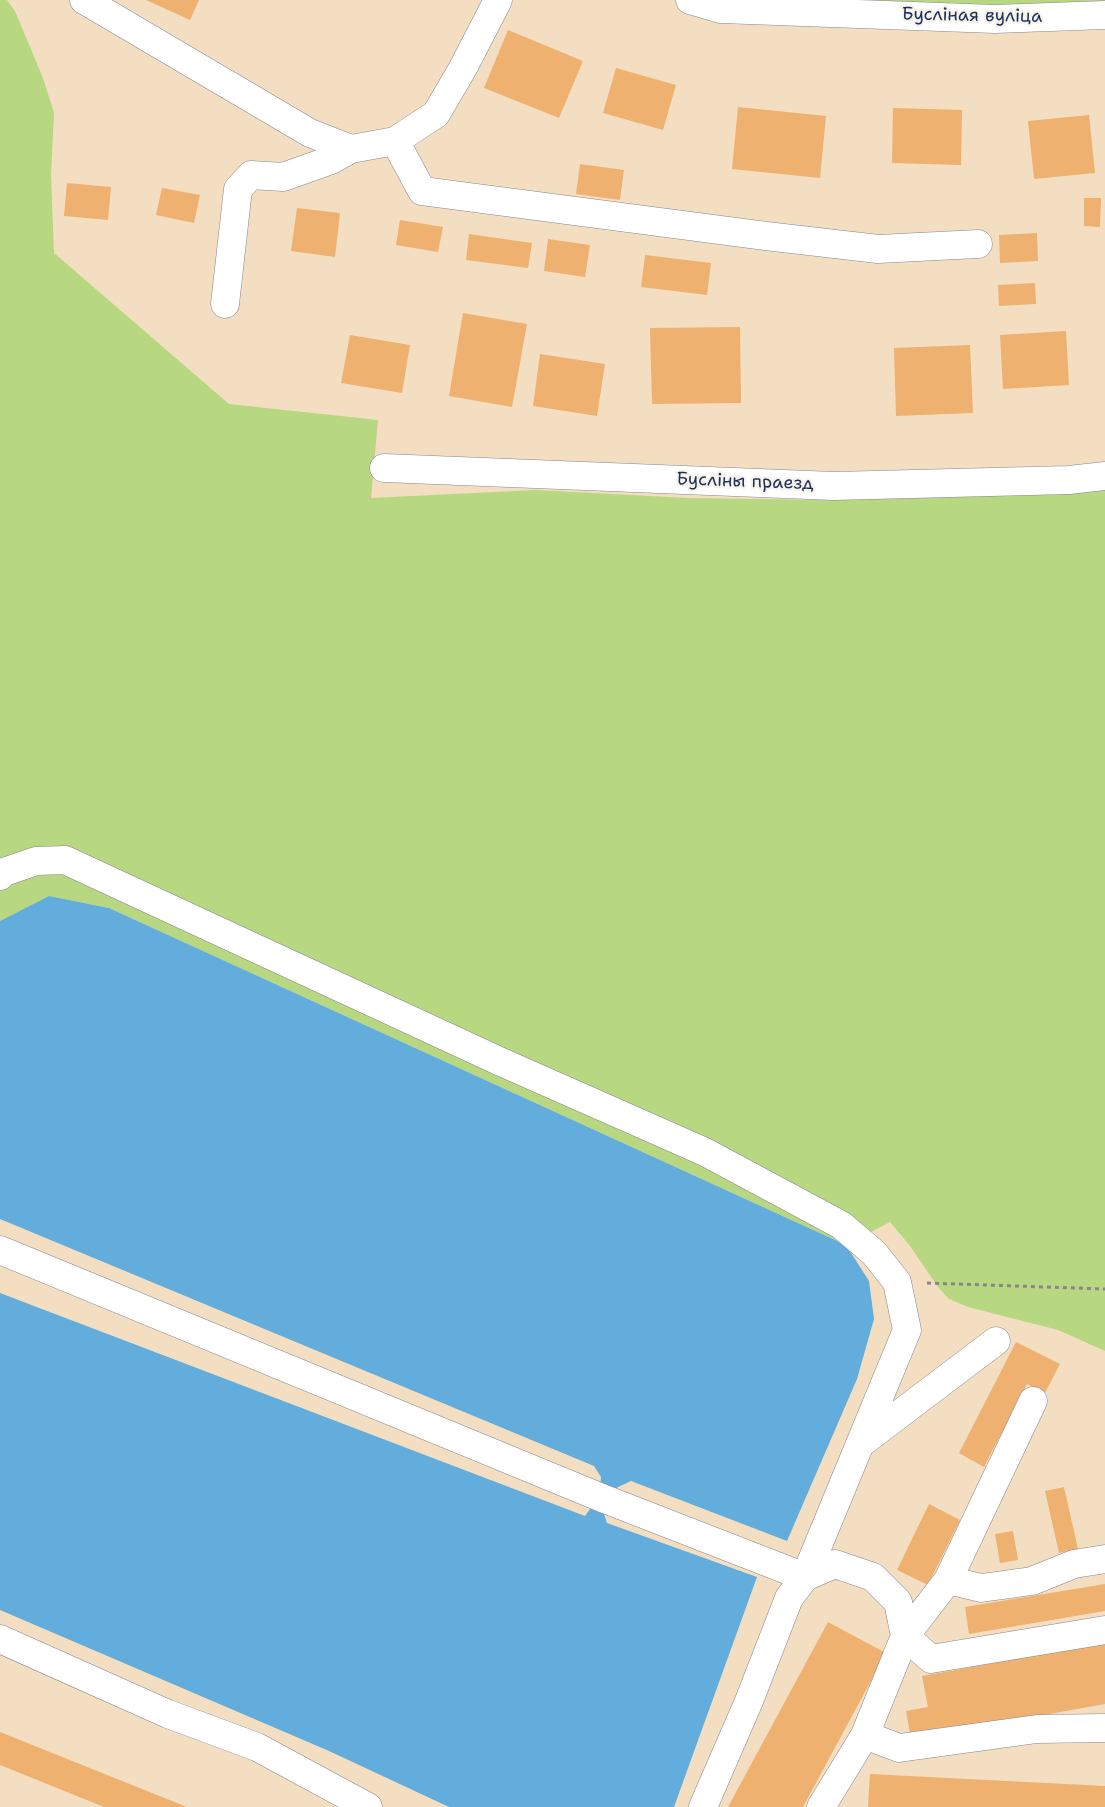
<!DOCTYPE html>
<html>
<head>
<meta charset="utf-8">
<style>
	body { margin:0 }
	canvas { display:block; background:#f3dec1 }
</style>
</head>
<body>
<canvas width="1105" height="1807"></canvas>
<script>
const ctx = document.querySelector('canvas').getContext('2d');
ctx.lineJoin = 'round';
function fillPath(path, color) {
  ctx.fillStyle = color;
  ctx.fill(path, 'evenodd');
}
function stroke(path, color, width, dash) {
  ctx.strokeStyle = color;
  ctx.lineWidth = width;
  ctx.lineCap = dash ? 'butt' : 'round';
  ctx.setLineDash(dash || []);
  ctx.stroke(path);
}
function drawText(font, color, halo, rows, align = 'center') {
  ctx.font = font + ' "Shantell Sans",sans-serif';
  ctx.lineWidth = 4.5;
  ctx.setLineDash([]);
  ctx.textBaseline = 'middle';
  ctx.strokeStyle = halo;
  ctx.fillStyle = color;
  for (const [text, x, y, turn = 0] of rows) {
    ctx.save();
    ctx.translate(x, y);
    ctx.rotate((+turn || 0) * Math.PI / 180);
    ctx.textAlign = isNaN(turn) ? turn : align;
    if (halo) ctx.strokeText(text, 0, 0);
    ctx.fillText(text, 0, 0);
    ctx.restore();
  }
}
fillPath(new Path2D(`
	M0,0H7L15,11L43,78L54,113L51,175L54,253L229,404L378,420L371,498L536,490L689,498L823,500L1105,490V1351L1058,1330L968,1307L949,1299L938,1287L910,1246L890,1222L846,1245L109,908L49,896L0,921Z
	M849,0H1105V4L978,8Z`), '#b7d880');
fillPath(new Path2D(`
	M49,896L109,908L846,1245L869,1281L874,1319L857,1379L787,1541L631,1481L618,1487L612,1494L600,1489L601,1477L594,1466L0,1219V921Z
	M0,1293L585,1516L595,1502L604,1506V1514L607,1523L757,1577L674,1807H449L329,1751L0,1610Z`), '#62addb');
fillPath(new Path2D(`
	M146,0H199L190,20Z
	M508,30L583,61L559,118L484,88Z
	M616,68L676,85L663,130L603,113Z
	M738,107L826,116L820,178L732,169Z
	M893,108L962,110L961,165L892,163Z
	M1089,115L1095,173L1034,179L1028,121Z
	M580,164L624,170L620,200L576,194Z
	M67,183L111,187L108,220L64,216Z
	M162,188L200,195L194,223L156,215Z
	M1084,198H1101L1100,227L1084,226Z
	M297,208L340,213L335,257L291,251Z
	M400,220L443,227L438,252L396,245Z
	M1037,233L1038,261L1000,263L999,235Z
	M469,234L532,243L528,268L466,260Z
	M548,239L590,245L585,277L544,271Z
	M645,255L711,263L707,295L641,287Z
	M1035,283L1036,304L999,306L998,285Z
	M463,313L527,324L512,407L449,396Z
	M740,327L741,403L652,404L650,328Z
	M1066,331L1069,385L1003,389L1000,335Z
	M350,335L410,345L402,393L341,383Z
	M970,345L973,413L896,416L894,348Z
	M540,354L605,364L597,416L533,406Z
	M1016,1342L1060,1364L1045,1393L1027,1384L984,1467L959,1453Z
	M1064,1487L1078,1549L1059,1553L1045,1491Z
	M929,1504L960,1520L928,1585L897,1570Z
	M1013,1531L1018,1560L1000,1563L995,1534Z
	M1105,1584V1611L969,1634L965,1607Z
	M828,1622L886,1653L803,1807H728Z
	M1105,1643V1704L911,1739L906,1711L928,1707L922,1676Z
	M0,1732L187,1807H104L0,1765Z
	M870,1774L1105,1786V1807H868Z`), '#efb170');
const minor = new Path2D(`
	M84,0L310,133L351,149L395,141L436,114L463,68L498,0
	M690,0L721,9L995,19L1105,15
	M395,141L422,191L766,236L878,249L978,244
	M225,304L238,189L251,175L283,177L331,160L351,149
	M384,468L834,486L1069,480L1105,476
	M0,876L4,872L36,861L65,860L499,1061L705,1152L841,1225L874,1253L897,1282L907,1330L805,1577L602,1498L0,1250
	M1033,1401L948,1580L905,1636L931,1659L1105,1630
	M860,1444L996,1341
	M948,1580L981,1588L1032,1581L1074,1564L1105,1559
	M0,1639L168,1714L257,1747L368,1807
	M865,1735L899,1748L1037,1729L1105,1728
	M703,1807L749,1701L789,1598L805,1577L835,1564L873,1577L898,1602L905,1636L865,1735L821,1807`);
stroke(minor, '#878690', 29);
stroke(new Path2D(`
	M927,1283L1105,1289`), '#878690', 3, [4, 4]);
stroke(minor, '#fff', 28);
drawText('18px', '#1b2f5e', '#f7f3e8', [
	["Бусліная вуліца",972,16,1],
	["Бусліны праезд",745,482,2]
]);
</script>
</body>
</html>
